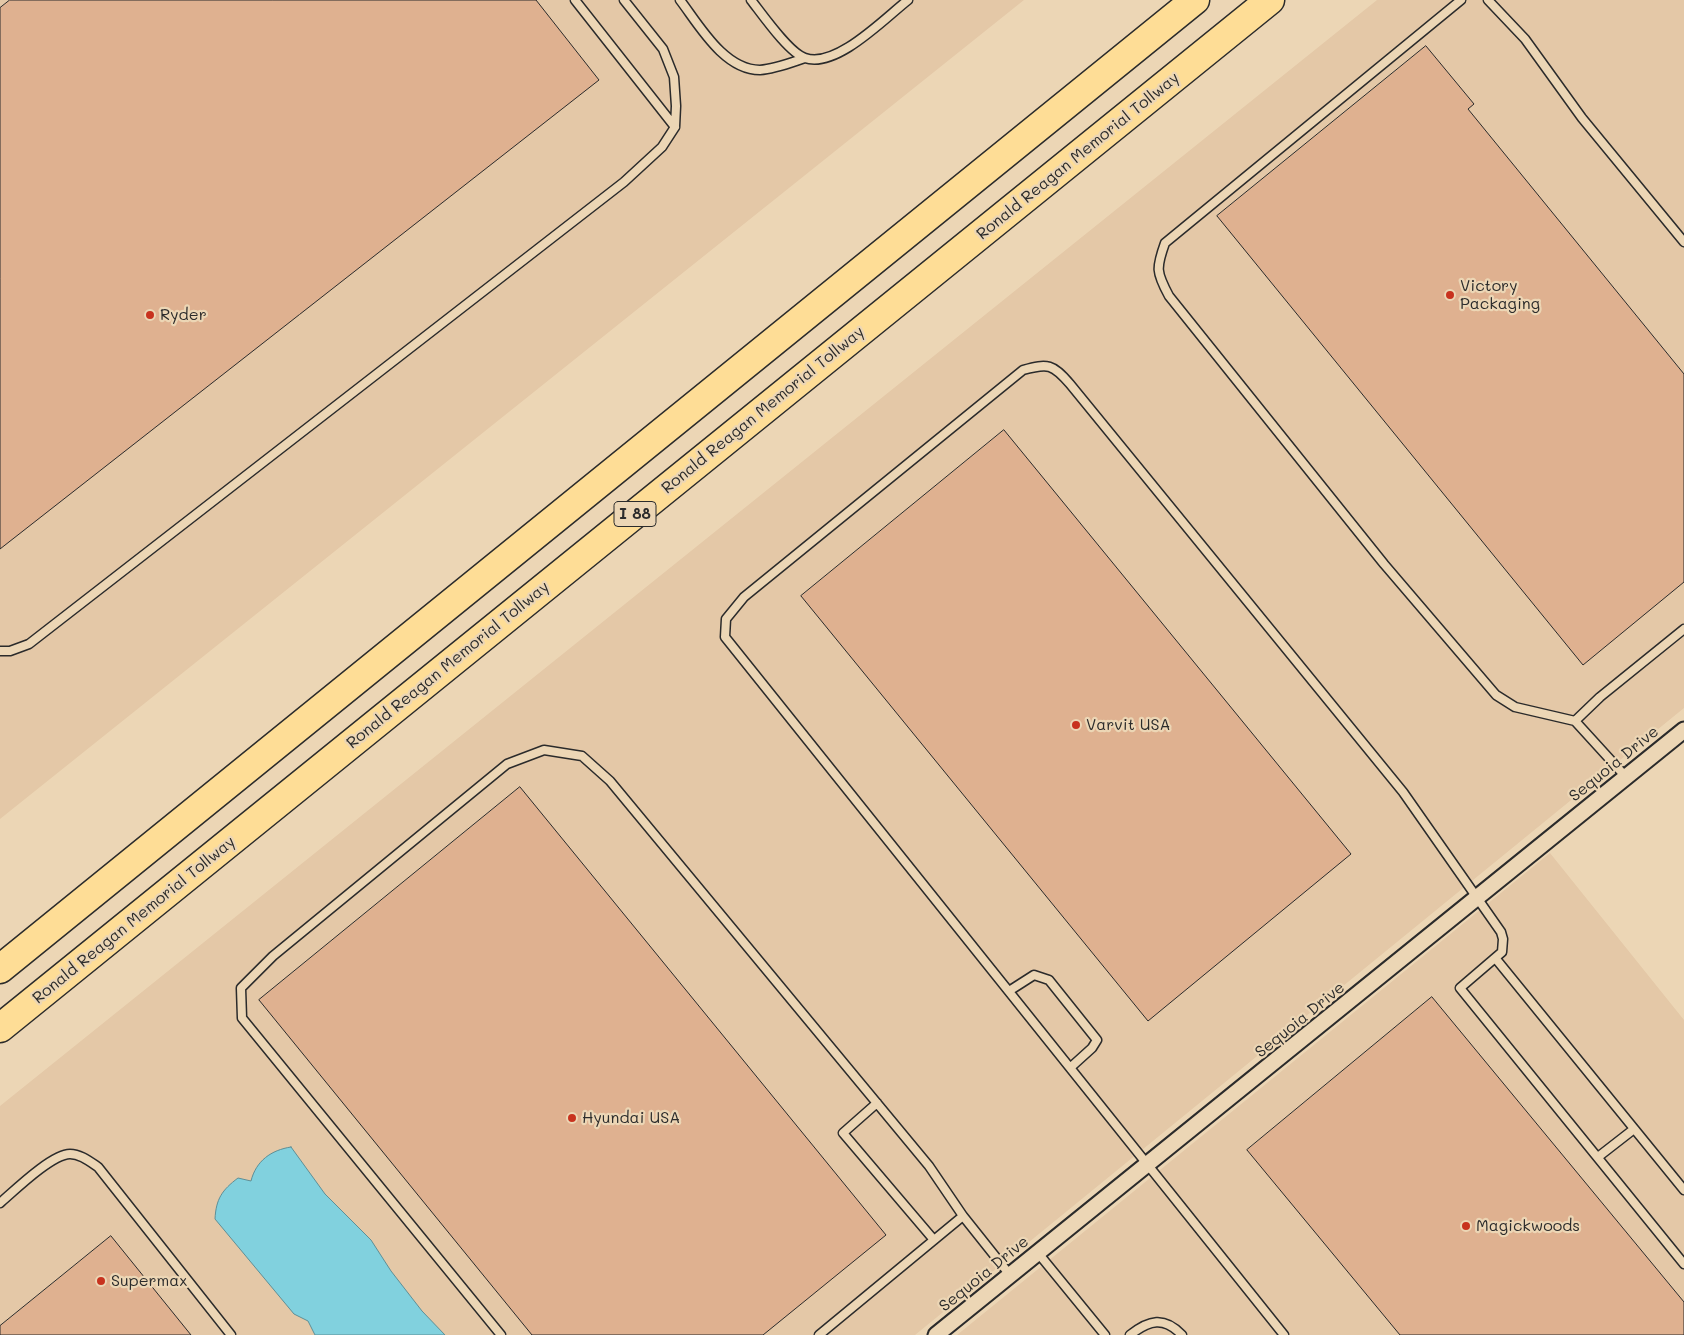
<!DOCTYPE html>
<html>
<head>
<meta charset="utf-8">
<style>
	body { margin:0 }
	canvas { display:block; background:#ecd6b5 }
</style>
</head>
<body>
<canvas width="1684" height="1335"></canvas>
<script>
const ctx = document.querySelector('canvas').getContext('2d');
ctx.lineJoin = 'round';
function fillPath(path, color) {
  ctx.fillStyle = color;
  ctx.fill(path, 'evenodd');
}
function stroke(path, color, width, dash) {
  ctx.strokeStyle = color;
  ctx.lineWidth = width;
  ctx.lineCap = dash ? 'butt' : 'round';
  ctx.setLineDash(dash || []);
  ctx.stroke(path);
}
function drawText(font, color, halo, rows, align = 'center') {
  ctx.font = font + ' Mali,sans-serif';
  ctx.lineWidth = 4.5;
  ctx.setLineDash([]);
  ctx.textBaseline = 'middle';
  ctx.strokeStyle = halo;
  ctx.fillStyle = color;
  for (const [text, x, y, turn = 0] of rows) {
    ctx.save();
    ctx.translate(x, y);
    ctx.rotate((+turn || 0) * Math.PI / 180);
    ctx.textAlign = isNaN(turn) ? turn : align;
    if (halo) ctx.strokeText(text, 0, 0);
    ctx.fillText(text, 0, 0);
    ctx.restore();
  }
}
fillPath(new Path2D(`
	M0,0H1024L0,819Z
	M1377,0H1684V708L915,1335H0V1106Z
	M1550,853L1684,1020V1335H957Z`), '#e4c8a7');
const water = new Path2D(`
	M291,1147L325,1194L371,1240L391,1271L422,1311L445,1335H315L308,1321L294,1314L215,1219C216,1199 222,1190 238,1178L251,1181C256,1161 271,1150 291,1147Z`);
fillPath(water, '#81d1de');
stroke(water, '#5f8f96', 1);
const building = new Path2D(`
	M10,0H536L599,80L0,549V8Z
	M1426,46L1474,104L1468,109L1684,374V582L1583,665L1217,216Z
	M1004,430L1351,854L1148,1021L801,596Z
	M520,787L886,1235L763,1335H532L259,1000Z
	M1432,997L1684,1302V1335H1400L1247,1150Z
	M111,1236L191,1335H0V1326Z`);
fillPath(building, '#dfb190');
stroke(building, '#2b2b2b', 1);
const service = new Path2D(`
	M575,0L675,127
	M680,0C699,25 724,70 760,70C775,69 790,63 805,58
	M751,0C762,14 789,53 805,58C836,69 885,18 908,0
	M1461,0L1165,243C1156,268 1156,272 1169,296L1384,564L1496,695L1515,707L1575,721L1626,777
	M1488,0L1525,39L1582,118L1684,242
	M0,651H10L29,644L624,182L662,147L675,127L676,106L674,77L663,49L624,0
	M1575,721L1600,697L1684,629
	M1496,959L1684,1190
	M1009,991L1034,975L1049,980L1097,1040L1092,1048L1071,1067
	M877,1103L843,1133L934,1240
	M1598,1157L1634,1129
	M0,1203C15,1190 52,1154 70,1154C80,1154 89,1161 98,1167L231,1335
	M1038,1253L1105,1335
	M501,1335L242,1018L241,988L273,956L507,764L544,750L582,756L610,781L929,1166L963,1216
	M819,1335L963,1216L1010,1275
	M1130,1335C1149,1320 1164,1316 1182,1335
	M1284,1335L725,637L726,619L744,597L1023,370C1048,363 1053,364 1070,384L1403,792L1501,932L1503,939L1502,952L1460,988L1684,1264`);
const minor = new Path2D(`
	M936,1335L1684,730`);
const motorway = new Path2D(`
	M0,969L1195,0
	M0,1028L1270,0`);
stroke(service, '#2b2b2b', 11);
stroke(minor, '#2b2b2b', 19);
stroke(motorway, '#2b2b2b', 31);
stroke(service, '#ecd6b5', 8);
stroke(minor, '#ecd6b5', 15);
stroke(motorway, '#fedd96', 28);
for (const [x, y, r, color] of [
	[1450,295,5,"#c8321e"],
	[150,315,5,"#c8321e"],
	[1076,725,5,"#c8321e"],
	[572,1118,5,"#c8321e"],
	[1466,1226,5,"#c8321e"],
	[101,1281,5,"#c8321e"]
]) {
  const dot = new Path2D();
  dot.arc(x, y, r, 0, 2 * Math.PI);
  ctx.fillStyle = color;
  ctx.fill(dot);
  stroke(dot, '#ecd6b5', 2);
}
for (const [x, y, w] of [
	[635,514,42]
]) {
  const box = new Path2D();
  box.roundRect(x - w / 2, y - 12.5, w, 25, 4);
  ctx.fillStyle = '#ecd6b5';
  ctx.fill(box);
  stroke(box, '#2b2b2b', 1);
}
drawText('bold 15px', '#2b2b2b', null, [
	["I 88",635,514]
]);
drawText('16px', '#2b2b2b', '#ecd6b5', [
	["Ronald Reagan Memorial Tollway",1078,156,-39],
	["Ronald Reagan Memorial Tollway",763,410,-39],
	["Ronald Reagan Memorial Tollway",448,665,-39],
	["Sequoia Drive",1614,764,-39],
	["Ronald Reagan Memorial Tollway",134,920,-39],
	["Sequoia Drive",1300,1020,-39],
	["Sequoia Drive",984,1274,-39]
]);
drawText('16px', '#2b2b2b', '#ecd6b5', [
	["Victory",1460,286],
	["Packaging",1460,304],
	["Ryder",160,315],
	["Varvit USA",1086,725],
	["Hyundai USA",582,1118],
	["Magickwoods",1476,1226],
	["Supermax",111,1281]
], 'left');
</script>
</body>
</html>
